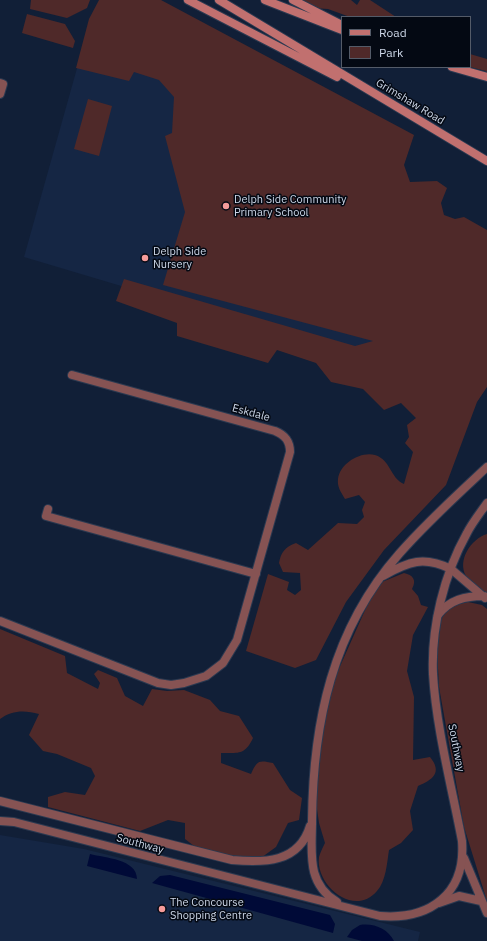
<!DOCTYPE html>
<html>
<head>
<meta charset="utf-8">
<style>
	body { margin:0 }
	#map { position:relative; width:487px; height:941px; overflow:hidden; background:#111f37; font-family:"IBM Plex Sans",sans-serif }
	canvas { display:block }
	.legend { position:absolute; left:341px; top:16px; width:130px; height:52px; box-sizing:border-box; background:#040913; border:1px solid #545b68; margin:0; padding:5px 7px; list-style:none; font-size:12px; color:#cdd7e8 }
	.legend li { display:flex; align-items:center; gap:8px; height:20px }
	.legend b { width:20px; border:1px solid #545b68 }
</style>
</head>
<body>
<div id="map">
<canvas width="487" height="941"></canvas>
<ul class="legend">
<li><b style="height:5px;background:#c1706f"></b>Road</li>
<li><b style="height:11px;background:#4f2929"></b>Park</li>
</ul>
</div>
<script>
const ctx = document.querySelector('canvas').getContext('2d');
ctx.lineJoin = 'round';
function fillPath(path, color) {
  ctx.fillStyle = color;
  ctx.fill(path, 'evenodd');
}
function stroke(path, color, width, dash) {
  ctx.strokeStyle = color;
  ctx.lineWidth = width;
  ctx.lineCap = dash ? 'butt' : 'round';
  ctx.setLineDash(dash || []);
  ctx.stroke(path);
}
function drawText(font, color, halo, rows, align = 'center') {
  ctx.font = font + ' "IBM Plex Sans",sans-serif';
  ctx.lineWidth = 3;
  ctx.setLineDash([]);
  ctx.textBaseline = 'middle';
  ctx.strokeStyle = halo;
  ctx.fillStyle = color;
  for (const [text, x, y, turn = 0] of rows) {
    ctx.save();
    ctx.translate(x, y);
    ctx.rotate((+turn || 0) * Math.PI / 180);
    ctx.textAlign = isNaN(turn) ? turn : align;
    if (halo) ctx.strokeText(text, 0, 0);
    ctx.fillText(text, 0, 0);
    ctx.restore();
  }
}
fillPath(new Path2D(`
	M90,22L337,123L390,357L148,294L24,257Z
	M0,835L84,849L420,932L418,941H0Z`), '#152644');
fillPath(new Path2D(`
	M31,0H90L87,8L67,18L30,9Z
	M99,0H161L414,135L404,165L410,182L437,181L447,188L441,203L444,215L455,219L464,217L487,230V387L477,402L446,485L384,550L346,602L316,660L295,668L246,651L268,574L289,582L287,590L295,595L301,590L300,573L283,572L279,563C281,552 285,547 296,543L308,550L338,523L357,524L364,517L362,510L365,502L359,495L345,499C341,492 337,487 338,479C340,463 361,451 375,455C391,460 390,478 404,484L413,452L405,443L409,437L407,425L416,418L401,403L384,410L363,389L331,382L316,363L277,350L268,363L177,336V323L116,301L124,279L355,346L373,341L163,285L185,212L165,136L172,133L174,97L159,80L134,72L129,81L76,68L89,19Z
	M297,0H351L357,5L360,0H370L396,17H350L328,9L312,8Z
	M27,14L65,24L75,41L73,48L22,33Z
	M470,54L487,59V73L486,71L470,67Z
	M88,99L112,106L99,156L74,149Z
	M487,534V594C481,589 469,583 466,576C457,560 471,539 487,534Z
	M404,573C413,575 417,580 412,589L418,596L421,605L428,607L413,635L407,671L414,697L413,760L430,757C443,773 432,780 418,786L410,811L413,830L401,843L389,850C387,863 386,881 377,891C354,918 315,885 319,857C320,853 323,847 325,843L319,823L315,795L326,709L337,673L370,599L382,582Z
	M468,602L482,605L487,609V901L464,827L439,687L437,650L441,619L447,610L454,605Z
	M0,629L65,656L67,673L98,689L100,683L94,674L98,670L117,678L125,696L143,706L152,689L167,691L184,690L210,700L220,711L239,716L253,738C245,755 239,753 221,753V763L251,774C257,760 259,760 273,763L290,790L302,798L299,820L288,823L276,847L258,860L231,858L198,849L185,839V823L168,820L140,831L48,807V797L65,792L85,795L95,776L91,768L57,754L43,751L29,735L39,714C25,710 12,710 0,719Z`), '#4f2929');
fillPath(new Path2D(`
	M90,854C105,858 137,859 137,879L87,866Z
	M170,875L330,915L335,924L333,933L152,883L160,876Z
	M360,925C374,923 388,929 394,941H362L347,937L352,930Z`), '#000a37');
const minor = new Path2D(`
	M0,83L3,84L0,94
	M48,509L46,516L256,574
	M451,569L485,598
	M438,615C449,600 465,596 484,596
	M0,621L158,683L171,685L184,683L206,676L223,663L237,640L290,452C290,441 285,435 275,431L72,375
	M464,858L487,913
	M439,903L459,896L481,901`);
const tertiary = new Path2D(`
	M383,576C409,561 424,556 451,569
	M0,801L232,860C264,863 299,863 310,826
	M0,821L14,822L380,916C430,920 466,894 462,841C452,788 436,727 433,674C431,627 444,574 467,533C472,523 480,513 487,503
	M337,902C306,883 312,853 312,821C313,723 332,630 399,554C426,523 457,495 487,467`);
const secondary = new Path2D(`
	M188,0L337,77
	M219,0L487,161
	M265,0L342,30
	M293,0L342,25
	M452,67L487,77`);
stroke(minor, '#2b3950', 10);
stroke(tertiary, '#2b3950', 10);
stroke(secondary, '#2b3950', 10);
stroke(minor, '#865353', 8);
stroke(tertiary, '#865353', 8);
stroke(secondary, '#c1706f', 8);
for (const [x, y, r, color] of [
	[226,206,4,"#f59b9a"],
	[145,258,4,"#f59b9a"],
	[162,909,4,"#f59b9a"]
]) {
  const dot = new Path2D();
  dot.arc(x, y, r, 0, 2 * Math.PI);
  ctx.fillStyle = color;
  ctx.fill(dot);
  stroke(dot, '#040913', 1.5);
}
drawText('11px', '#cdd7e8', '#040913', [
	["Grimshaw Road",410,102,31],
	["Eskdale",251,413,15],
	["Southway",456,748,79],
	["Southway",140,844,15]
]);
drawText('11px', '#cdd7e8', '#040913', [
	["Delph Side Community",234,200],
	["Primary School",234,213],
	["Delph Side",153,252],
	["Nursery",153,265],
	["The Concourse",170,903],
	["Shopping Centre",170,916]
], 'left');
</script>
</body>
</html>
